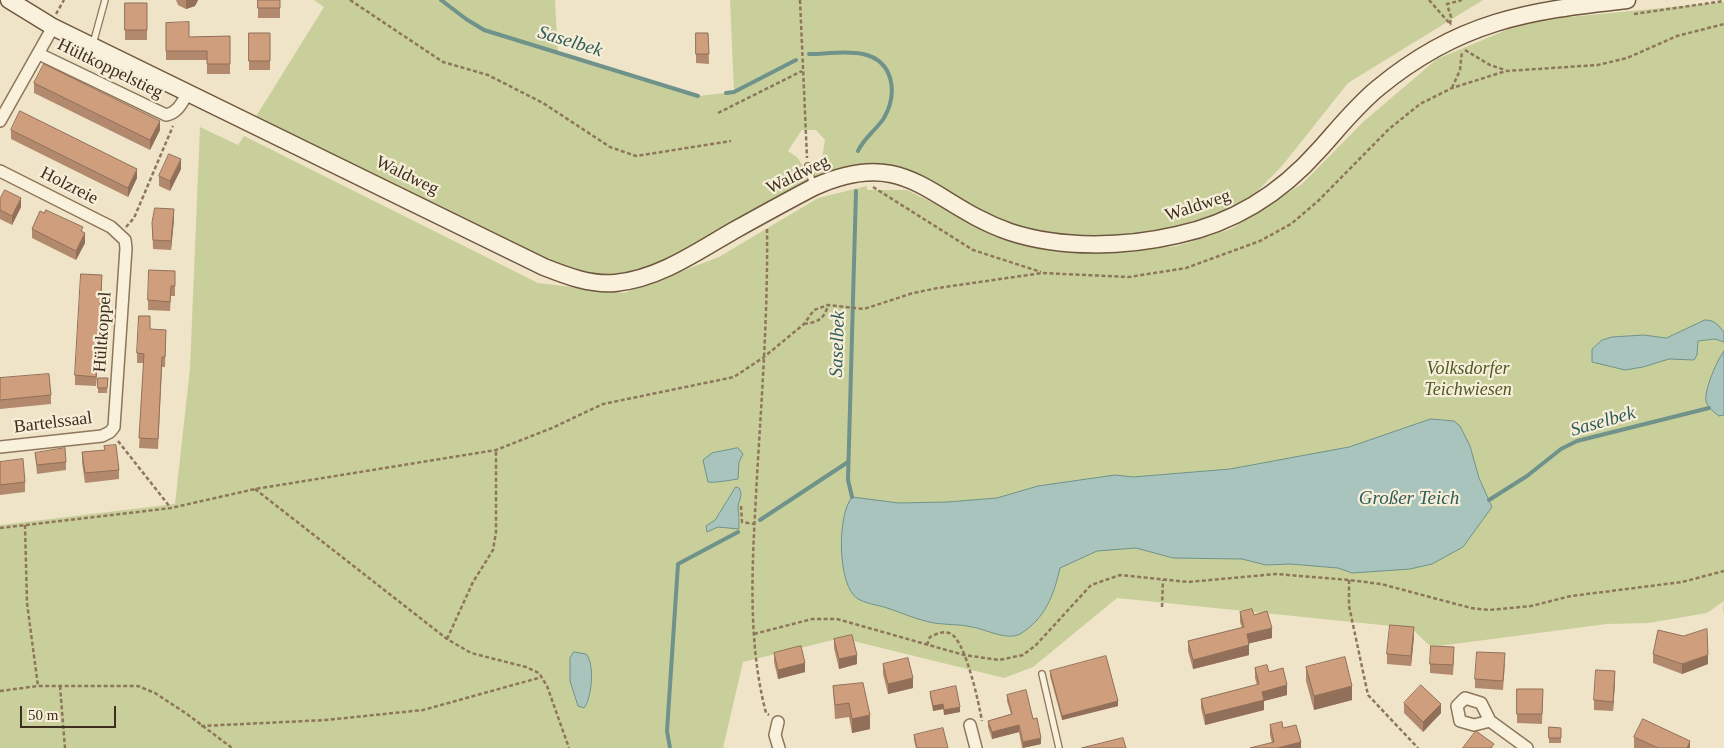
<!DOCTYPE html>
<html>
<head>
<meta charset="utf-8">
<style>
	body { margin:0 }
	#map { position:relative; width:1724px; height:748px; overflow:hidden; background:#f0e4c8; font-family:"Times New Roman",serif }
	canvas { display:block }
	.scale { position:absolute; left:20px; top:706px; width:96px; height:22px; box-sizing:border-box; border:2px solid #3d2e20; border-top:0; padding-left:6px; font-size:15px; line-height:18px; white-space:nowrap; color:#3d2e20; -webkit-text-stroke:4px #f7eed8; paint-order:stroke }
</style>
</head>
<body>
<div id="map">
<canvas width="1724" height="748"></canvas>
<div class="scale">50 m</div>
</div>
<script>
const ctx = document.querySelector('canvas').getContext('2d');
ctx.lineJoin = 'round';
function fillPath(path, color) {
  ctx.fillStyle = color;
  ctx.fill(path, 'evenodd');
}
function stroke(path, color, width, dash) {
  ctx.strokeStyle = color;
  ctx.lineWidth = width;
  ctx.lineCap = dash ? 'butt' : 'round';
  ctx.setLineDash(dash || []);
  ctx.stroke(path);
}
function drawText(font, color, halo, rows, align = 'center') {
  ctx.font = font + ' "Times New Roman",serif';
  ctx.lineWidth = 4.5;
  ctx.setLineDash([]);
  ctx.textBaseline = 'middle';
  ctx.strokeStyle = halo;
  ctx.fillStyle = color;
  for (const [text, x, y, turn = 0] of rows) {
    ctx.save();
    ctx.translate(x, y);
    ctx.rotate((+turn || 0) * Math.PI / 180);
    ctx.textAlign = isNaN(turn) ? turn : align;
    if (halo) ctx.strokeText(text, 0, 0);
    ctx.fillText(text, 0, 0);
    ctx.restore();
  }
}
fillPath(new Path2D(`
	M314,0H555L558,52L698,96L734,92L730,0H1483L1348,83L1282,166L1232,217L1193,231L1042,240L898,174L814,187L809,169L822,159L825,140L816,130H802L788,151L798,158L805,170L808,169L814,187L650,273L579,280L252,123L324,7Z
	M1724,2V611L1723,612L1724,601L1707,613L1648,623L1607,624L1431,647L1411,628L1117,598L1033,667L1004,678L841,638L743,662L723,748H0V525L175,504L190,368L200,127L238,145L244,136L538,283L624,293L719,257L818,198L867,186V190H907L990,231L1035,247L1106,253L1177,246L1231,229L1302,184L1363,122L1437,59L1528,21Z`), '#c9cf9b');
const water = new Path2D(`
	M1705,320C1715,320 1718,325 1724,332V342L1715,339L1698,341L1697,355L1694,360L1669,359L1643,367L1625,370L1592,362V349L1602,340L1612,337L1644,335L1666,338Z
	M1724,351V415L1719,416C1714,412 1708,408 1706,401C1704,390 1717,360 1724,351Z
	M1431,419L1454,421L1460,426L1470,446L1479,478L1492,507L1463,547L1432,564L1410,569L1352,573L1338,568L1290,564L1266,565L1242,559L1173,558L1136,548L1097,551L1060,568C1054,595 1045,619 1020,634C1007,641 985,629 972,627C960,624 947,625 934,623C917,620 900,612 884,607C876,605 865,603 858,599C837,586 837,515 852,497L899,503L947,502L997,498L1038,486L1115,475L1133,477L1230,469L1349,447Z
	M738,448L743,454L739,462L738,479C731,480 715,483 708,482L703,460L712,453Z
	M736,487L739,488C744,496 738,500 738,508C739,514 739,521 739,529L718,527L707,532L706,526L715,520Z
	M574,652L586,654C595,663 592,698 584,708L578,706L570,681V658Z`);
fillPath(water, '#a9c4bc');
stroke(water, '#6f938a', 1);
stroke(new Path2D(`
	M441,0L466,19L484,30L698,96
	M809,54C826,54 846,50 863,54C894,61 898,93 884,118C876,130 864,138 858,151
	M726,93L734,92L796,60
	M852,497L848,480L856,191
	M1489,500L1527,476L1561,449L1577,441L1709,408
	M760,520L848,462
	M670,748L667,731L678,564L738,532`), '#6f938a', 4);
const service = new Path2D(`
	M93,44L105,0
	M808,166L813,186
	M1042,674L1059,748`);
const minor = new Path2D(`
	M39,54L166,115C178,113 182,102 188,93
	M0,121L53,27
	M0,171L111,227L125,240L126,248L114,427L110,432L102,436L0,447
	M1490,721L1474,725L1460,721L1457,706L1465,698L1481,703L1490,721L1527,748
	M778,722L775,735L779,748
	M970,725L976,748`);
const secondary = new Path2D(`
	M9,0L53,27L544,267C567,276 590,285 615,283C658,279 697,252 733,231C760,216 787,201 814,187C908,144 931,205 1010,232C1062,249 1125,247 1177,235C1234,223 1281,193 1319,150C1338,129 1356,106 1378,88C1459,21 1527,11 1627,0`);
stroke(service, '#8d765c', 8);
stroke(minor, '#8d765c', 14);
stroke(secondary, '#6f573f', 19);
stroke(new Path2D(`
	M350,0L443,62L488,75L543,103L610,147L636,156L731,141
	M800,0L807,158
	M1429,0L1451,25
	M56,14L64,0
	M1634,14L1724,1
	M1450,24L1451,17L1447,4L1462,0
	M1465,50L1490,65L1505,70
	M1452,88L1460,70L1462,51
	M718,113L802,71
	M873,187L973,250L1041,272
	M126,227L134,218L173,126
	M767,229C768,311 762,393 757,476C753,555 746,636 766,713L769,715
	M804,324C818,322 823,320 828,306
	M118,441L170,507
	M255,489L447,639L471,653L526,667L539,673L547,686L569,748
	M741,506L742,522L754,524
	M25,525L27,603L38,686
	M0,528L171,508L255,489L496,450L552,428L603,404L734,377L764,357L804,324L814,310L828,305L864,309L913,293L938,288L1042,273L1129,277L1186,268L1260,241L1291,224L1318,201L1389,129L1420,104L1452,88L1506,71L1598,65L1627,58L1677,36L1724,24
	M1349,580V606L1368,695L1418,748
	M1162,607L1163,580
	M754,634L812,619H837L964,655L999,660L1023,655L1036,645L1091,585L1120,575L1188,582L1276,574L1349,580L1381,584L1471,608L1489,610L1531,606L1571,596L1682,582L1724,571
	M447,639L473,582L493,550L496,532V450
	M927,645L930,637C936,634 942,631 949,633C965,637 979,704 982,721
	M60,686L65,748
	M0,691L38,686H138L155,693L187,714L232,748
	M201,726L326,720L423,710L542,677`), '#8d765c', 2.5, [4, 2.5]);
stroke(service, '#faf1dc', 5.5);
stroke(minor, '#faf1dc', 11);
stroke(secondary, '#faf1dc', 16);
fillPath(new Path2D(`
	M176,0H198L195,6L186,9L178,5Z
	M258,0H280V18H258Z
	M125,3H147V40H125Z
	M166,23L189,37L230,36V74H207V60H166Z
	M249,33H270V70H249Z
	M696,33H708L709,64L696,63Z
	M34,83L160,130L150,150L34,93Z
	M11,130L137,178L128,197L11,139Z
	M181,169L170,191L159,186V176Z
	M0,199L21,207L12,225L0,219Z
	M174,219L171,250L153,249L152,223Z
	M32,229L83,232L85,243L76,260L32,238Z
	M175,271V296H171L170,311L148,310V300Z
	M102,284L96,386L75,385V375Z
	M150,329L166,339L165,367H162L158,449L139,448L144,363H137V353Z
	M0,378L51,395V404L0,409Z
	M98,378H108L107,393H98Z
	M82,452L119,470V479L85,483L82,462Z
	M35,453L66,462V470L37,474Z
	M0,462L25,482V492L0,495Z
	M1240,612L1254,615L1272,638L1249,643V655L1193,669L1188,651V641L1242,628L1240,622Z
	M1414,636L1411,666L1387,664V654Z
	M1683,636L1708,664L1682,674L1653,663V654Z
	M834,639L857,664L839,669L834,648Z
	M774,653L805,672L778,679L774,662Z
	M1454,657L1453,675L1430,673V664Z
	M1505,663L1503,690L1475,688V679Z
	M883,664L913,688L888,694L883,674Z
	M1306,667L1352,700L1314,710L1306,681Z
	M1255,668L1269,672L1287,695L1264,701V710L1205,725L1201,708V699L1257,685L1255,678Z
	M1050,671L1118,706L1062,720L1050,676Z
	M1615,681L1613,711L1594,710V700Z
	M863,683L870,729L852,733L849,717L835,719L833,686Z
	M1517,689H1543L1542,724L1517,723Z
	M930,692L960,712L944,715L943,709L933,711L930,696Z
	M1007,695L1033,719L1041,744L1022,748L1019,732L992,739L988,727V721L1011,714L1007,701Z
	M1404,703L1441,713L1423,732L1404,713Z
	M1270,725L1301,748L1272,743L1270,735Z
	M1549,727L1561,728V743H1549Z
	M914,735L948,748H916L914,740Z
	M1634,737L1690,748H1634Z`), '#b2896c');
fillPath(new Path2D(`
	M186,0H198L195,6L186,9Z
	M160,121V130L150,150V140Z
	M181,159V169L170,191V181Z
	M137,169V178L128,197V188Z
	M21,198V207L12,225V216Z
	M174,209V219L171,250V241Z
	M85,233V243L76,260V251Z
	M102,275V284L96,386V377Z
	M1414,627V636L1411,666V656Z
	M1272,628V638L1247,644V634Z
	M1249,645V655L1193,669V660Z
	M857,655V664L839,669V659Z
	M1708,655V664L1682,674V664Z
	M805,663V672L778,679V670Z
	M1615,671V681L1613,711V702Z
	M913,678V688L888,694V684Z
	M1287,685V695L1264,701V710L1205,725V715L1262,692Z
	M1352,686V700L1314,710V696Z
	M1118,701V706L1062,720V716Z
	M943,704V709L933,711V706Z
	M1441,704V713L1423,732V722Z
	M960,707V712L944,715V710Z
	M870,715V729L852,733V719Z
	M1019,725V732L992,739V732Z
	M1041,738V744L1023,748V742Z
	M1690,741V748H1687Z
	M1301,742V748H1277Z`), '#916f58');
const building = new Path2D(`
	M258,0H280V8H258Z
	M125,3H147V30H125Z
	M189,22V37L230,36V64H207V51H166V23Z
	M249,33H270V61H249Z
	M696,33H708L709,54H696Z
	M44,64L160,121L150,140L34,83Z
	M20,111L137,169L128,188L11,130Z
	M169,154L181,159L170,181L159,176Z
	M5,190L21,198L12,216L0,210V199Z
	M155,208L174,209L171,241L153,240L152,223Z
	M46,210L83,227L81,231L85,233L76,251L32,229L40,211L44,213Z
	M149,270L175,271V286H171L170,302L148,300Z
	M81,274L102,275L96,377L75,375Z
	M139,316H150V329L166,330L165,357H162L158,439L139,438L144,354L137,353Z
	M49,374L51,395L0,400V378Z
	M98,378H108L107,388H98Z
	M116,445L119,470L85,473L82,452L105,450L104,446Z
	M65,448L66,462L37,465L35,453Z
	M23,459L25,482L0,485V462Z
	M1252,609L1254,615L1267,611L1272,628L1247,634L1249,645L1193,660L1188,641L1244,627L1240,612Z
	M1390,625L1414,627L1411,656L1387,654Z
	M1707,629L1708,655L1682,664L1653,654L1658,630L1683,636Z
	M852,635L857,655L839,659L834,639Z
	M801,646L805,663L778,670L774,653Z
	M1431,646L1454,647L1453,665L1430,664Z
	M1477,652L1505,653L1503,681L1475,679Z
	M1106,656L1118,701L1062,716L1050,671Z
	M1345,657L1352,686L1314,696L1306,667Z
	M908,658L913,678L888,684L883,664Z
	M1267,665L1269,672L1283,668L1287,685L1262,692L1264,700L1205,715L1201,699L1259,684L1255,668Z
	M1596,670L1615,671L1613,702L1594,700Z
	M863,683L870,715L852,719L849,703L835,705L833,686Z
	M1421,685L1441,704L1423,722L1404,703Z
	M956,686L960,707L944,710L943,704L933,706L930,692Z
	M1517,689H1543L1542,714H1517Z
	M1026,690L1033,719L1037,718L1041,738L1023,742L1019,725L992,732L988,721L1012,714L1007,695Z
	M1643,719L1690,741L1687,748H1658L1634,737Z
	M1282,722L1283,728L1296,725L1301,742L1277,748H1250L1274,742L1270,725Z
	M1549,727L1561,728V738H1549Z
	M943,728L948,748H917L914,735Z
	M1476,731L1494,744L1491,748H1463Z
	M1123,738L1126,748H1082Z`);
fillPath(building, '#cf9f7d');
stroke(building, '#916f58', 1);
drawText('18px', '#3d2e20', '#f7eed8', [
	["Hültkoppelstieg",110,69,26],
	["Waldweg",798,175,-26],
	["Waldweg",407,176,26],
	["Holzreie",69,186,27],
	["Waldweg",1198,206,-18],
	["Hültkoppel",103,332,-86],
	["Bartelssaal",53,423,-7]
]);
drawText('italic 18px', '#4d5a26', '#f7eed8', [
	["Volksdorfer",1468,369],
	["Teichwiesen",1468,390]
]);
drawText('italic 19px', '#2f5d5a', '#f7eed8', [
	["Saselbek",570,42,17],
	["Saselbek",838,344,-88],
	["Saselbek",1603,422,-16],
	["Großer Teich",1409,499]
]);
</script>
</body>
</html>
